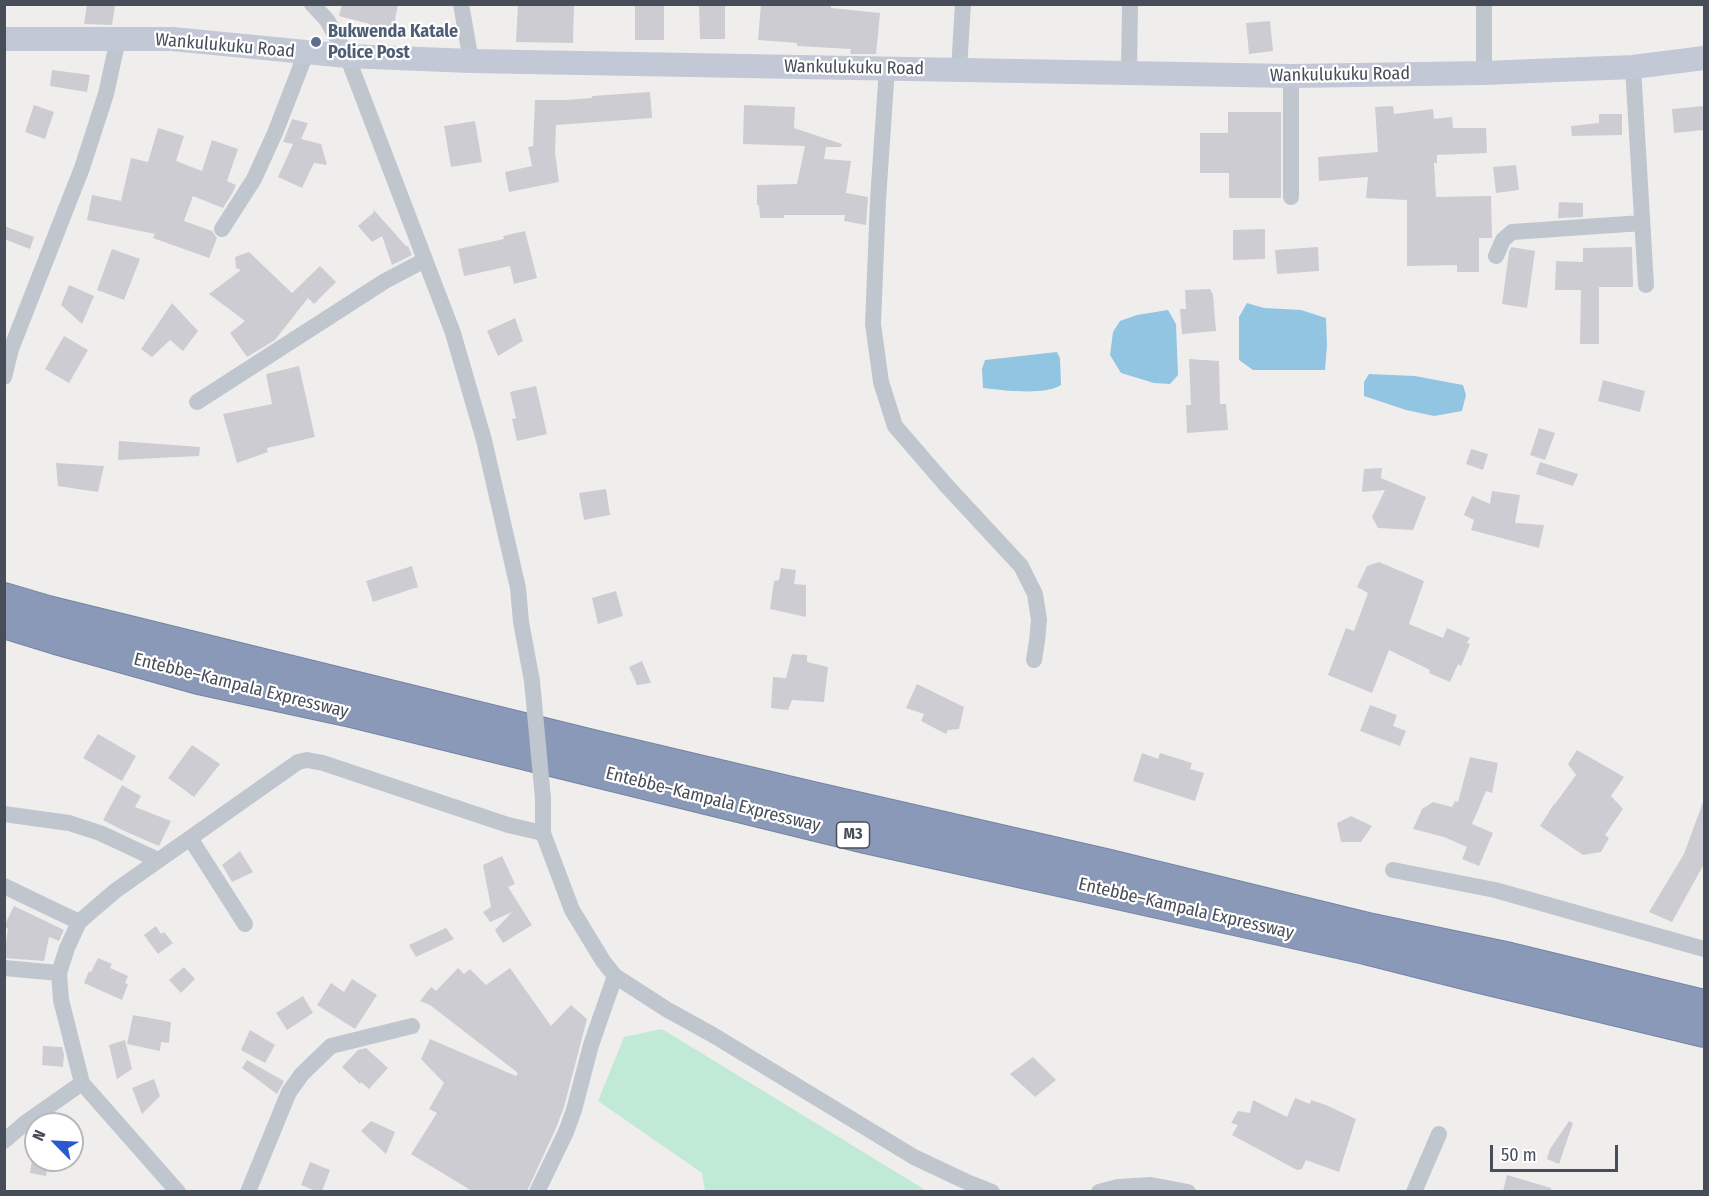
<!DOCTYPE html>
<html>
<head>
<meta charset="utf-8">
<style>
	body { margin:0 }
	#map { position:relative; width:1709px; height:1196px; overflow:hidden; background:#f0eeed; font-family:"Fira Sans Condensed",sans-serif }
	canvas { display:block }
	.frame { position:absolute; inset:0; border:6px solid #484e59; pointer-events:none }
	.north { position:absolute; left:24px; top:1112px; width:60px; height:60px; box-sizing:border-box; background:#fff; border:2px solid #b6b8bd; border-radius:50%; rotate:294deg; font-size:16px; font-weight:700; line-height:24px; text-align:center; color:#484e59 }
	.north::after { content:''; display:block; margin:auto; width:21px; height:27px; background:#2b59cd; clip-path:polygon(50% 0,100% 100%,50% 72%,0 100%) }
	.scale { position:absolute; left:1490px; top:1145px; width:128px; height:27px; box-sizing:border-box; border:3px solid #484e59; border-top:0; padding-left:8px; font-size:18px; line-height:21px; white-space:nowrap; color:#484e59; -webkit-text-stroke:4px #fff; paint-order:stroke }
</style>
</head>
<body>
<div id="map">
<canvas width="1709" height="1196"></canvas>
<div class="frame"></div>
<div class="north">N</div>
<div class="scale">50 m</div>
</div>
<script>
const ctx = document.querySelector('canvas').getContext('2d');
ctx.lineJoin = 'round';
function fillPath(path, color) {
  ctx.fillStyle = color;
  ctx.fill(path, 'evenodd');
}
function stroke(path, color, width, dash) {
  ctx.strokeStyle = color;
  ctx.lineWidth = width;
  ctx.lineCap = dash ? 'butt' : 'round';
  ctx.setLineDash(dash || []);
  ctx.stroke(path);
}
function drawText(font, color, halo, rows, align = 'center') {
  ctx.font = font + ' "Fira Sans Condensed",sans-serif';
  ctx.lineWidth = 4.5;
  ctx.setLineDash([]);
  ctx.textBaseline = 'middle';
  ctx.strokeStyle = halo;
  ctx.fillStyle = color;
  for (const [text, x, y, turn = 0] of rows) {
    ctx.save();
    ctx.translate(x, y);
    ctx.rotate((+turn || 0) * Math.PI / 180);
    ctx.textAlign = isNaN(turn) ? turn : align;
    if (halo) ctx.strokeText(text, 0, 0);
    ctx.fillText(text, 0, 0);
    ctx.restore();
  }
}
fillPath(new Path2D(`
	M662,1029L927,1191H705L702,1173L598,1101L624,1037Z`), '#c0ead6');
fillPath(new Path2D(`
	M1247,303L1264,308L1301,310L1326,318L1327,345L1325,370H1253L1239,360V317Z
	M1168,310L1176,324L1178,375L1170,384L1154,383L1121,373L1110,355L1113,332L1120,321L1137,315Z
	M1057,352L1060,358L1061,385C1044,396 1002,390 983,388L982,369L985,360Z
	M1369,374L1415,376L1463,385L1466,395L1462,411L1434,416L1406,410L1364,396V382Z`), '#91c5e2');
fillPath(new Path2D(`
	M87,4L115,6L112,25L84,24Z
	M342,4H398L393,31L370,27V24L339,16Z
	M518,4H574L573,43L516,42Z
	M635,4H664V40H635Z
	M699,4H725V39H700Z
	M761,4H831V8L880,13L876,54H850L851,49L797,46V43L758,40Z
	M1270,21L1273,51L1249,54L1246,23Z
	M52,70L90,75L87,92L50,86Z
	M650,92L652,118L556,125L555,152L559,182L509,192L505,172L532,166L528,147L533,146L535,100H565L592,98V96Z
	M34,105L54,112L45,139L25,132Z
	M744,105L795,107L794,128L842,144L841,147H826L824,159L851,161L846,193L868,197L866,225L844,221L845,215H784V218H760L759,205H757V185L797,184L805,146L743,144Z
	M1393,106L1394,114L1433,109L1434,119L1452,117L1453,128H1486L1487,153L1437,155V163H1434L1436,197L1491,196L1492,238H1479V272H1457V265L1407,266V200L1366,198L1368,177L1319,181L1318,157L1378,152L1375,107Z
	M1703,106L1704,130L1674,133L1672,109Z
	M1228,112H1281V198H1229V173H1200V133H1228Z
	M1599,114H1622V135L1572,136L1571,126L1599,123Z
	M292,119L308,123L301,139L321,144L327,165L314,163L302,188L278,177L293,144L283,142Z
	M475,121L482,162L451,167L444,126Z
	M158,128L184,136L176,161L202,171L212,140L238,149L227,181L236,185L233,192L223,208L193,196L184,221L212,231L217,238L209,258L153,238L155,234L87,220L92,195L121,201L131,158L148,162Z
	M1516,165L1519,190L1496,193L1493,167Z
	M1559,202L1583,203V217L1558,218Z
	M373,209L406,246H408L412,255L392,265L382,236L372,242L358,226L374,212Z
	M4,226L34,237L30,249L4,239Z
	M1265,229V259L1233,260V230Z
	M525,231L537,278L514,284L510,266L464,276L458,249L504,239L503,236Z
	M1318,247L1319,271L1277,274L1275,250Z
	M1511,247L1535,251L1527,308L1502,304L1509,252Z
	M1632,247L1633,287H1599V344H1580L1581,290H1555L1556,261L1583,262V248Z
	M112,249L140,259L124,300L97,290Z
	M249,252L292,293L320,266L336,282L314,304L308,298L275,340L247,357L230,333L245,321L209,294L241,270L236,268L235,257Z
	M69,285L94,296L82,324L61,305Z
	M1210,289L1213,295L1216,331L1182,334L1180,309H1186L1185,290Z
	M172,303L198,331L183,351L170,340L152,357L141,349Z
	M515,318L523,341L498,356L487,331Z
	M64,336L88,350L69,383L45,369Z
	M1189,359L1219,361L1220,404H1226L1228,430L1187,433L1186,405H1191Z
	M299,366L315,437L267,448L268,452L237,463L223,414L272,404L266,374Z
	M1603,380L1645,391L1640,412L1598,401Z
	M536,386L547,434L517,441L512,419L516,418L510,392Z
	M1539,428L1555,433L1545,460L1530,455Z
	M119,441L200,447L199,456L118,460Z
	M1471,449L1488,454L1483,470L1466,464Z
	M1540,462L1578,474L1573,486L1536,474Z
	M56,463L104,466L98,492L58,486Z
	M1382,468L1381,478L1426,497L1413,530L1378,528L1372,517L1385,490L1362,492L1364,469Z
	M606,489L610,515L584,520L579,493Z
	M1492,491L1520,495L1515,523L1544,525L1539,548L1471,530L1474,520L1464,515L1472,496L1490,504Z
	M1379,562L1424,581L1409,624L1443,638L1447,628L1470,638L1467,643L1470,644L1461,666L1458,664L1450,682L1429,673L1430,670L1389,650L1372,693L1328,675L1346,628L1354,631L1368,593L1357,587L1367,566Z
	M412,566L418,587L373,602L366,581Z
	M781,568L796,570L794,584L806,585V617L770,609L774,581L779,580Z
	M616,591L623,616L598,624L592,598Z
	M792,654L807,655V662L828,667L824,702L792,700L788,710L771,708L773,677L786,678Z
	M642,661L651,683L637,685L629,667Z
	M917,684L964,707L959,729L948,730L946,734L921,721L924,714L906,708Z
	M1370,705L1397,715L1393,726L1406,731L1400,746L1360,731Z
	M98,734L136,756L122,781L83,758Z
	M192,745L220,764L194,797L168,778Z
	M1577,750L1624,777L1611,796L1623,809L1605,835L1609,838L1601,852L1583,855L1540,826L1554,804H1555L1576,775L1568,764Z
	M1142,753L1158,759L1160,753L1192,763L1190,769L1204,773L1195,801L1133,781Z
	M1470,757L1498,763L1492,793L1486,791L1472,824L1493,833L1479,866L1462,859L1467,847L1444,837L1413,829L1422,809L1433,802L1452,807L1455,801L1458,802Z
	M122,785L141,796L135,807L171,821L159,846L122,830L103,820Z
	M1703,802H1704V864L1672,922L1649,912L1684,854Z
	M1351,816L1372,826L1361,842H1341L1337,823Z
	M240,851L253,872L232,882L222,865Z
	M502,856L515,884L508,887L532,925L503,943L495,930L512,912L490,922L483,912L491,907L483,865Z
	M14,906L64,930L59,941L49,937L44,961L4,958L8,929L4,926Z
	M156,926L161,934L164,932L173,943L158,954L144,935Z
	M446,928L454,939L416,957L409,945Z
	M98,958L112,964L110,968L128,976L125,983L128,984L122,1000L84,983L89,971L91,972Z
	M184,967L195,979L181,993L169,980Z
	M458,968L464,974L470,969L486,985L510,968L551,1026L571,1005L587,1019L564,1107L556,1128L527,1191H472L411,1154L437,1113L429,1109L444,1083L421,1059L430,1039L516,1076L518,1073L430,1005L420,1001L431,987L436,991Z
	M352,979L377,995L355,1029L317,1005L331,983L344,992Z
	M303,996L313,1013L287,1030L276,1013Z
	M133,1015L171,1022L169,1043L161,1042L160,1051L127,1044Z
	M250,1030L275,1045L265,1063L241,1050Z
	M125,1040L132,1069L117,1079L109,1045Z
	M43,1046L62,1047L64,1054L63,1067L42,1065Z
	M366,1048L388,1068L369,1089L361,1082L360,1084L342,1067L358,1050Z
	M1033,1057L1056,1080L1035,1097L1010,1074Z
	M247,1060L284,1081L277,1094L242,1068Z
	M154,1079L160,1096L142,1114L132,1088Z
	M1295,1098L1310,1104L1311,1100L1326,1105L1356,1119L1339,1172L1306,1160L1302,1169L1297,1170L1232,1135L1238,1125L1231,1123L1238,1111L1250,1113L1253,1100L1287,1117Z
	M371,1121L395,1132L386,1154L361,1131Z
	M1569,1121L1573,1123L1559,1164L1547,1159L1550,1149Z
	M32,1160H48L46,1176L30,1173Z
	M310,1162L330,1170L322,1191H316L301,1185Z
	M1507,1175L1551,1188V1191H1503Z`), '#ccccd2');
const highway = new Path2D(`
	M4,598L48,611L601,747L813,797L1106,864L1372,929L1510,958L1704,1005
	M4,623L56,639L199,679L347,711L865,838L1365,949L1476,977L1704,1032`);
stroke(highway, '#7584a3', 32);
stroke(new Path2D(`
	M312,4L327,20L347,56L453,333L484,440L518,588L521,622L532,681
	M461,4L471,61
	M1633,67L1646,285
	M887,68L878,200L873,324L881,382L895,426L945,484L1021,566L1035,594L1039,620L1037,641L1034,660
	M959,69L963,4
	M1129,73L1130,4
	M1484,73V4
	M1291,197V76
	M222,229L254,179L275,133L306,53
	M1496,256L1503,240L1512,232L1642,223
	M4,377L11,349L82,168L106,94L118,39
	M197,402L385,281L425,260
	M4,814L69,823L100,833L158,860
	M543,833V799
	M190,838L245,924
	M1393,870L1495,890L1704,949
	M4,886L79,922
	M4,968L59,973
	M4,1141L25,1123L82,1083
	M178,1192L82,1083L61,1000L59,973L67,948L79,922L115,891L298,762L307,760L323,763L508,825L543,833L572,910L603,961L615,976L666,1009L713,1035L914,1157L969,1183L992,1192
	M248,1192L289,1092L302,1074L331,1046L412,1026
	M537,1192L566,1132L574,1110L591,1045L615,976
	M1099,1192L1118,1187L1151,1185L1188,1192
	M1414,1192L1439,1134`), '#c0c6ce', 16);
stroke(new Path2D(`
	M4,39H172L347,56L471,61L1291,76L1484,73L1633,67L1704,58`), '#c2c8d5', 24);
stroke(highway, '#8a99b8', 30);
stroke(new Path2D(`
	M532,681L543,799`), '#c0c6ce', 16);
for (const [x, y, r, color] of [
	[316,42,6,"#5c6f8a"]
]) {
  const dot = new Path2D();
  dot.arc(x, y, r, 0, 2 * Math.PI);
  ctx.fillStyle = color;
  ctx.fill(dot);
  stroke(dot, '#fff', 2);
}
for (const [x, y, w] of [
	[853,835,33]
]) {
  const box = new Path2D();
  box.roundRect(x - w / 2, y - 13, w, 26, 4.5);
  ctx.fillStyle = '#fff';
  ctx.fill(box);
  stroke(box, '#484e59', 1.5);
}
drawText('bold 16px', '#484e59', null, [
	["M3",853,835]
]);
drawText('bold 18px', '#4e5e75', '#fff', [
	["Bukwenda Katale",328,32],
	["Police Post",328,53]
], 'left');
drawText('18px', '#484e59', '#fff', [
	["Wankulukuku Road",225,46,5],
	["Wankulukuku Road",854,68,1],
	["Wankulukuku Road",1340,75,-1],
	["Entebbe–Kampala Expressway",241,686,14],
	["Entebbe–Kampala Expressway",713,800,14],
	["Entebbe–Kampala Expressway",1186,909,13]
]);
</script>
</body>
</html>
